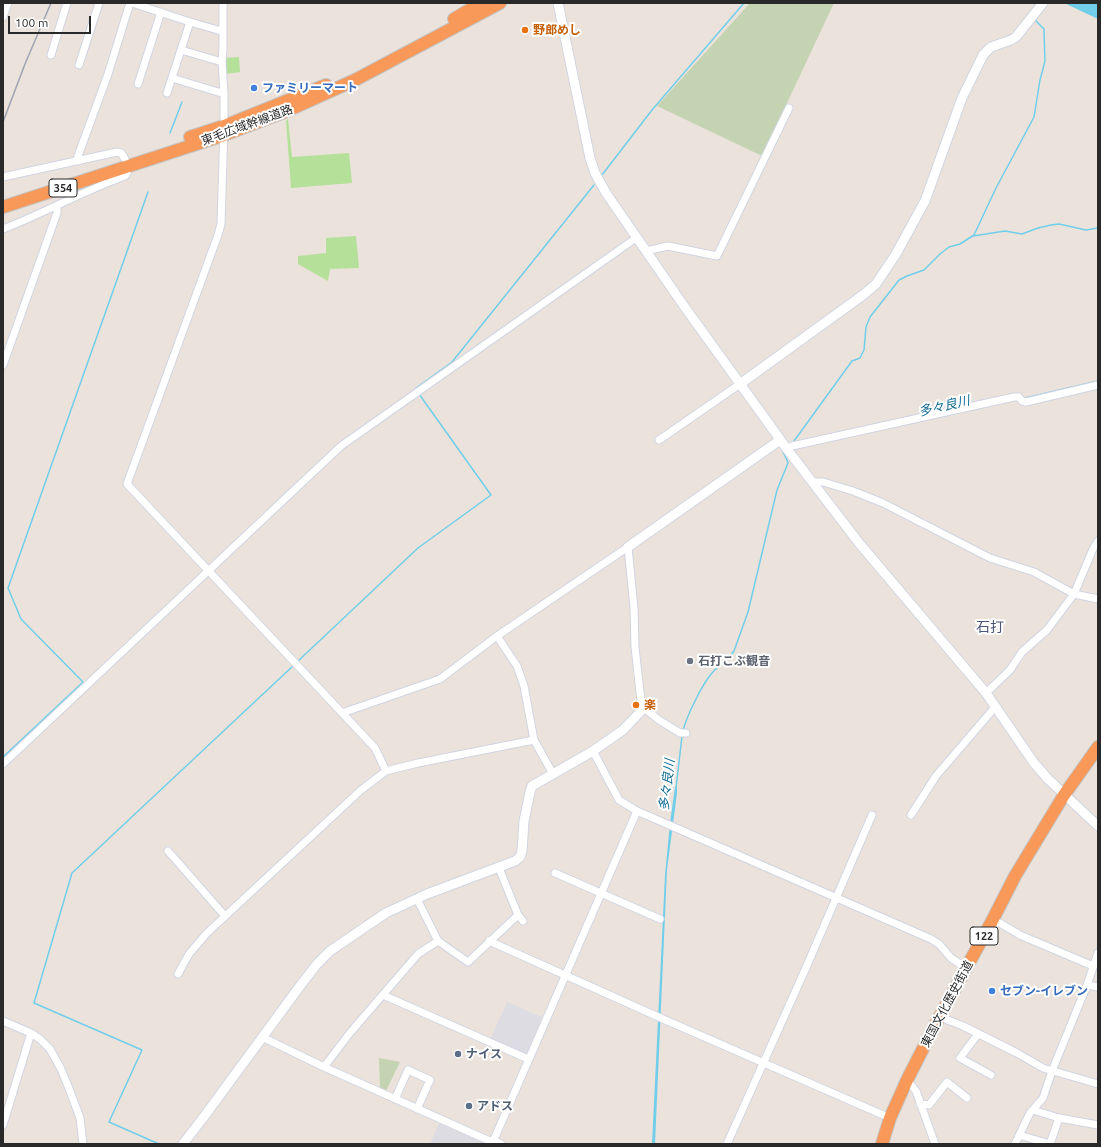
<!DOCTYPE html>
<html>
<head>
<meta charset="utf-8">
<style>
	body { margin:0 }
	#map { position:relative; width:1101px; height:1147px; overflow:hidden; background:#ebe3db; font-family:Ubuntu,sans-serif }
	canvas { display:block }
	.frame { position:absolute; inset:0; border:4px solid #292929; pointer-events:none }
	.scale { position:absolute; left:8px; top:16px; width:83px; height:18px; box-sizing:border-box; border:2px solid #292929; border-top:0; padding-left:5px; font-size:12px; line-height:14px; white-space:nowrap; color:#292929; -webkit-text-stroke:3px #fff; paint-order:stroke }
</style>
</head>
<body>
<div id="map">
<canvas width="1101" height="1147"></canvas>
<div class="frame"></div>
<div class="scale">100 m</div>
</div>
<script>
const ctx = document.querySelector('canvas').getContext('2d');
ctx.lineJoin = 'round';
function fillPath(path, color) {
  ctx.fillStyle = color;
  ctx.fill(path, 'evenodd');
}
function stroke(path, color, width, dash) {
  ctx.strokeStyle = color;
  ctx.lineWidth = width;
  ctx.lineCap = dash ? 'butt' : 'round';
  ctx.setLineDash(dash || []);
  ctx.stroke(path);
}
function drawText(font, color, halo, rows, align = 'center') {
  ctx.font = font + ' Ubuntu,"Noto Sans JP",sans-serif';
  ctx.lineWidth = 4;
  ctx.setLineDash([]);
  ctx.textBaseline = 'middle';
  ctx.strokeStyle = halo;
  ctx.fillStyle = color;
  for (const [text, x, y, turn = 0] of rows) {
    ctx.save();
    ctx.translate(x, y);
    ctx.rotate((+turn || 0) * Math.PI / 180);
    ctx.textAlign = isNaN(turn) ? turn : align;
    if (halo) ctx.strokeText(text, 0, 0);
    ctx.fillText(text, 0, 0);
    ctx.restore();
  }
}
fillPath(new Path2D(`
	M507,1002L542,1017L526,1056L490,1040Z
	M439,1123L486,1144H430Z`), '#dddce3');
fillPath(new Path2D(`
	M239,57L240,72L225,74V58Z
	M288,119L292,157L349,153L352,183L291,188L286,121Z
	M356,236L359,268L330,269L328,281L298,264V256L326,253V238Z`), '#b4e099');
fillPath(new Path2D(`
	M750,3H834L763,154L760,155L657,106Z
	M379,1058L400,1062L385,1093L380,1090Z`), '#c4d4b3');
fillPath(new Path2D(`
	M1064,3H1098V19Z
	M675,787H677V793L667,870L655,1144H652L665,875L670,823Z`), '#71ceea');
stroke(new Path2D(`
	M170,133L182,102
	M602,175L652,110L744,3
	M973,236L1005,231L1022,234L1038,228L1051,225L1059,224L1086,230L1098,228
	M417,389L416,388L452,362L594,185
	M1025,398L1098,381
	M847,437L1015,400
	M794,441L852,361L860,358L864,350L866,327L870,317L899,280L907,276L924,270L940,254L949,247L960,244L974,235L996,188L1034,117L1040,80L1045,61L1044,32V29L1036,21V19
	M297,662L418,548L491,495L419,394
	M683,731C686,717 703,683 712,673C719,665 728,660 734,651L748,612L777,490L788,463L787,460L783,452
	M3,757L83,682L21,619L8,588L148,192
	M676,788L682,736
	M159,1144L109,1122L142,1050L34,1003L72,873L294,665`), '#71ceea', 1.5);
const street = new Path2D(`
	M132,3L190,22L218,30L223,31
	M223,3V49L222,62L224,93V126L221,224L218,235L127,484L375,748L386,771
	M3,17L8,3
	M181,50L222,62
	M51,55L67,3
	M79,65L99,3
	M172,78L218,92L224,93
	M138,84L161,12
	M167,93L190,22
	M78,161V156L108,74L130,3
	M3,177L117,152L121,153L125,159
	M3,229C44,213 83,191 125,176L127,173V166
	M646,252L650,250L668,246L717,256L789,108
	M3,365L57,213V206
	M659,440L740,384
	M787,449L792,446L1014,397H1019L1022,401L1026,402L1098,385
	M813,482H823L853,491L883,503L990,558L1034,572L1074,594L1098,599
	M497,636L517,666L524,686L534,740L553,774
	M986,693L1010,670L1022,652L1047,630L1074,594L1093,549L1098,541
	M342,713L440,679L497,636L628,547L634,608L635,647L641,701L644,708L659,720L680,733H686
	M593,751L619,800L637,811L931,939L939,944L951,958L966,968
	M3,764L341,446L636,238
	M911,815L936,776L996,706
	M168,851L225,916
	M499,868L518,915L523,921
	M555,873L660,919
	M417,899L438,941
	M993,919L1020,935L1093,966
	M489,941L663,1019L890,1118
	M178,974L189,954L207,933L361,790L386,771L418,763L534,740
	M1087,985L1098,987
	M383,995L528,1059
	M940,1017L963,1026L1017,1053L1043,1068L1098,1084
	M3,1021L31,1033L40,1039L50,1049L61,1069L70,1091L80,1118L83,1144
	M978,1034L960,1058L991,1075
	M262,1037L324,1067L492,1142
	M324,1067L349,1034L418,954L438,941L468,962L518,915
	M907,1080L916,1091L935,1144
	M395,1099L408,1070L430,1080L417,1109
	M920,1104L929,1105L947,1082L967,1098
	M1033,1110L1059,1118
	M3,1125L31,1033
	M1019,1135L1050,1144
	M493,1140L501,1144
	M492,1144L637,811
	M727,1144L805,970L872,815
	M1015,1144L1030,1113L1043,1098L1052,1071L1087,985L1098,953
	M1050,1144L1059,1118L1098,1125`);
const secondary = new Path2D(`
	M558,3L590,158L595,173L606,193L684,306L787,449L859,543L986,693L1034,763L1048,779L1098,826
	M740,384L863,295L876,284L896,254L925,201L962,98L983,55L991,47L1011,40L1016,37L1043,3
	M628,547L780,440
	M183,1144L206,1114L300,986L317,964L330,951L386,913L427,894L515,861L520,857L522,851L524,821L530,792L532,786L593,751L623,730L644,708`);
const highway = new Path2D(`
	M454,19L481,3
	M190,137L224,126L326,85
	M3,207L224,135L282,113L355,80L500,3
	M882,1144L890,1118L907,1080L934,1027L993,919L1015,876L1064,795L1098,747`);
stroke(street, '#d0d4e1', 9);
stroke(secondary, '#d0d4e1', 11);
stroke(highway, '#c3c3c3', 14);
stroke(street, '#fff', 7);
stroke(secondary, '#fff', 9);
stroke(highway, '#f89859', 12);
stroke(new Path2D(`
	M3,122L25,64L51,3`), '#9ea2b3', 1.5);
for (const [x, y, r, color] of [
	[525,30,4,"#e8710a"],
	[254,88,4,"#3f7fe0"],
	[690,661,4,"#6b7280"],
	[636,705,4,"#e8710a"],
	[992,991,4,"#3f7fe0"],
	[458,1054,4,"#5c6f8a"],
	[469,1106,4,"#5c6f8a"]
]) {
  const dot = new Path2D();
  dot.arc(x, y, r, 0, 2 * Math.PI);
  ctx.fillStyle = color;
  ctx.fill(dot);
  stroke(dot, '#fff', 1.5);
}
for (const [x, y, w] of [
	[63,188,28],
	[984,936,28]
]) {
  const box = new Path2D();
  box.roundRect(x - w / 2, y - 9, w, 18, 3);
  ctx.fillStyle = '#fff';
  ctx.fill(box);
  stroke(box, '#292929', 1);
}
drawText('bold 11px', '#292929', null, [
	["354",63,188],
	["122",984,936]
]);
drawText('bold 12px', '#c56008', '#fff', [
	["野郎めし",533,30],
	["楽",644,705]
], 'left');
drawText('bold 12px', '#366cbe', '#fff', [
	["ファミリーマート",262,88],
	["セブン-イレブン",1000,991]
], 'left');
drawText('12px', '#292929', '#fff', [
	["東毛広域幹線道路",247,125,-20],
	["東国文化歴史街道",947,1004,-62]
]);
drawText('bold 12px', '#5b616d', '#fff', [
	["石打こぶ観音",698,661]
], 'left');
drawText('bold 12px', '#4e5e75', '#fff', [
	["ナイス",466,1054],
	["アドス",477,1106]
], 'left');
drawText('italic 13px', '#126c94', '#fff', [
	["多々良川",944,406,-13],
	["多々良川",667,785,-83]
]);
drawText('14px', '#4b5578', '#fff', [
	["石打",990,627]
]);
</script>
</body>
</html>
